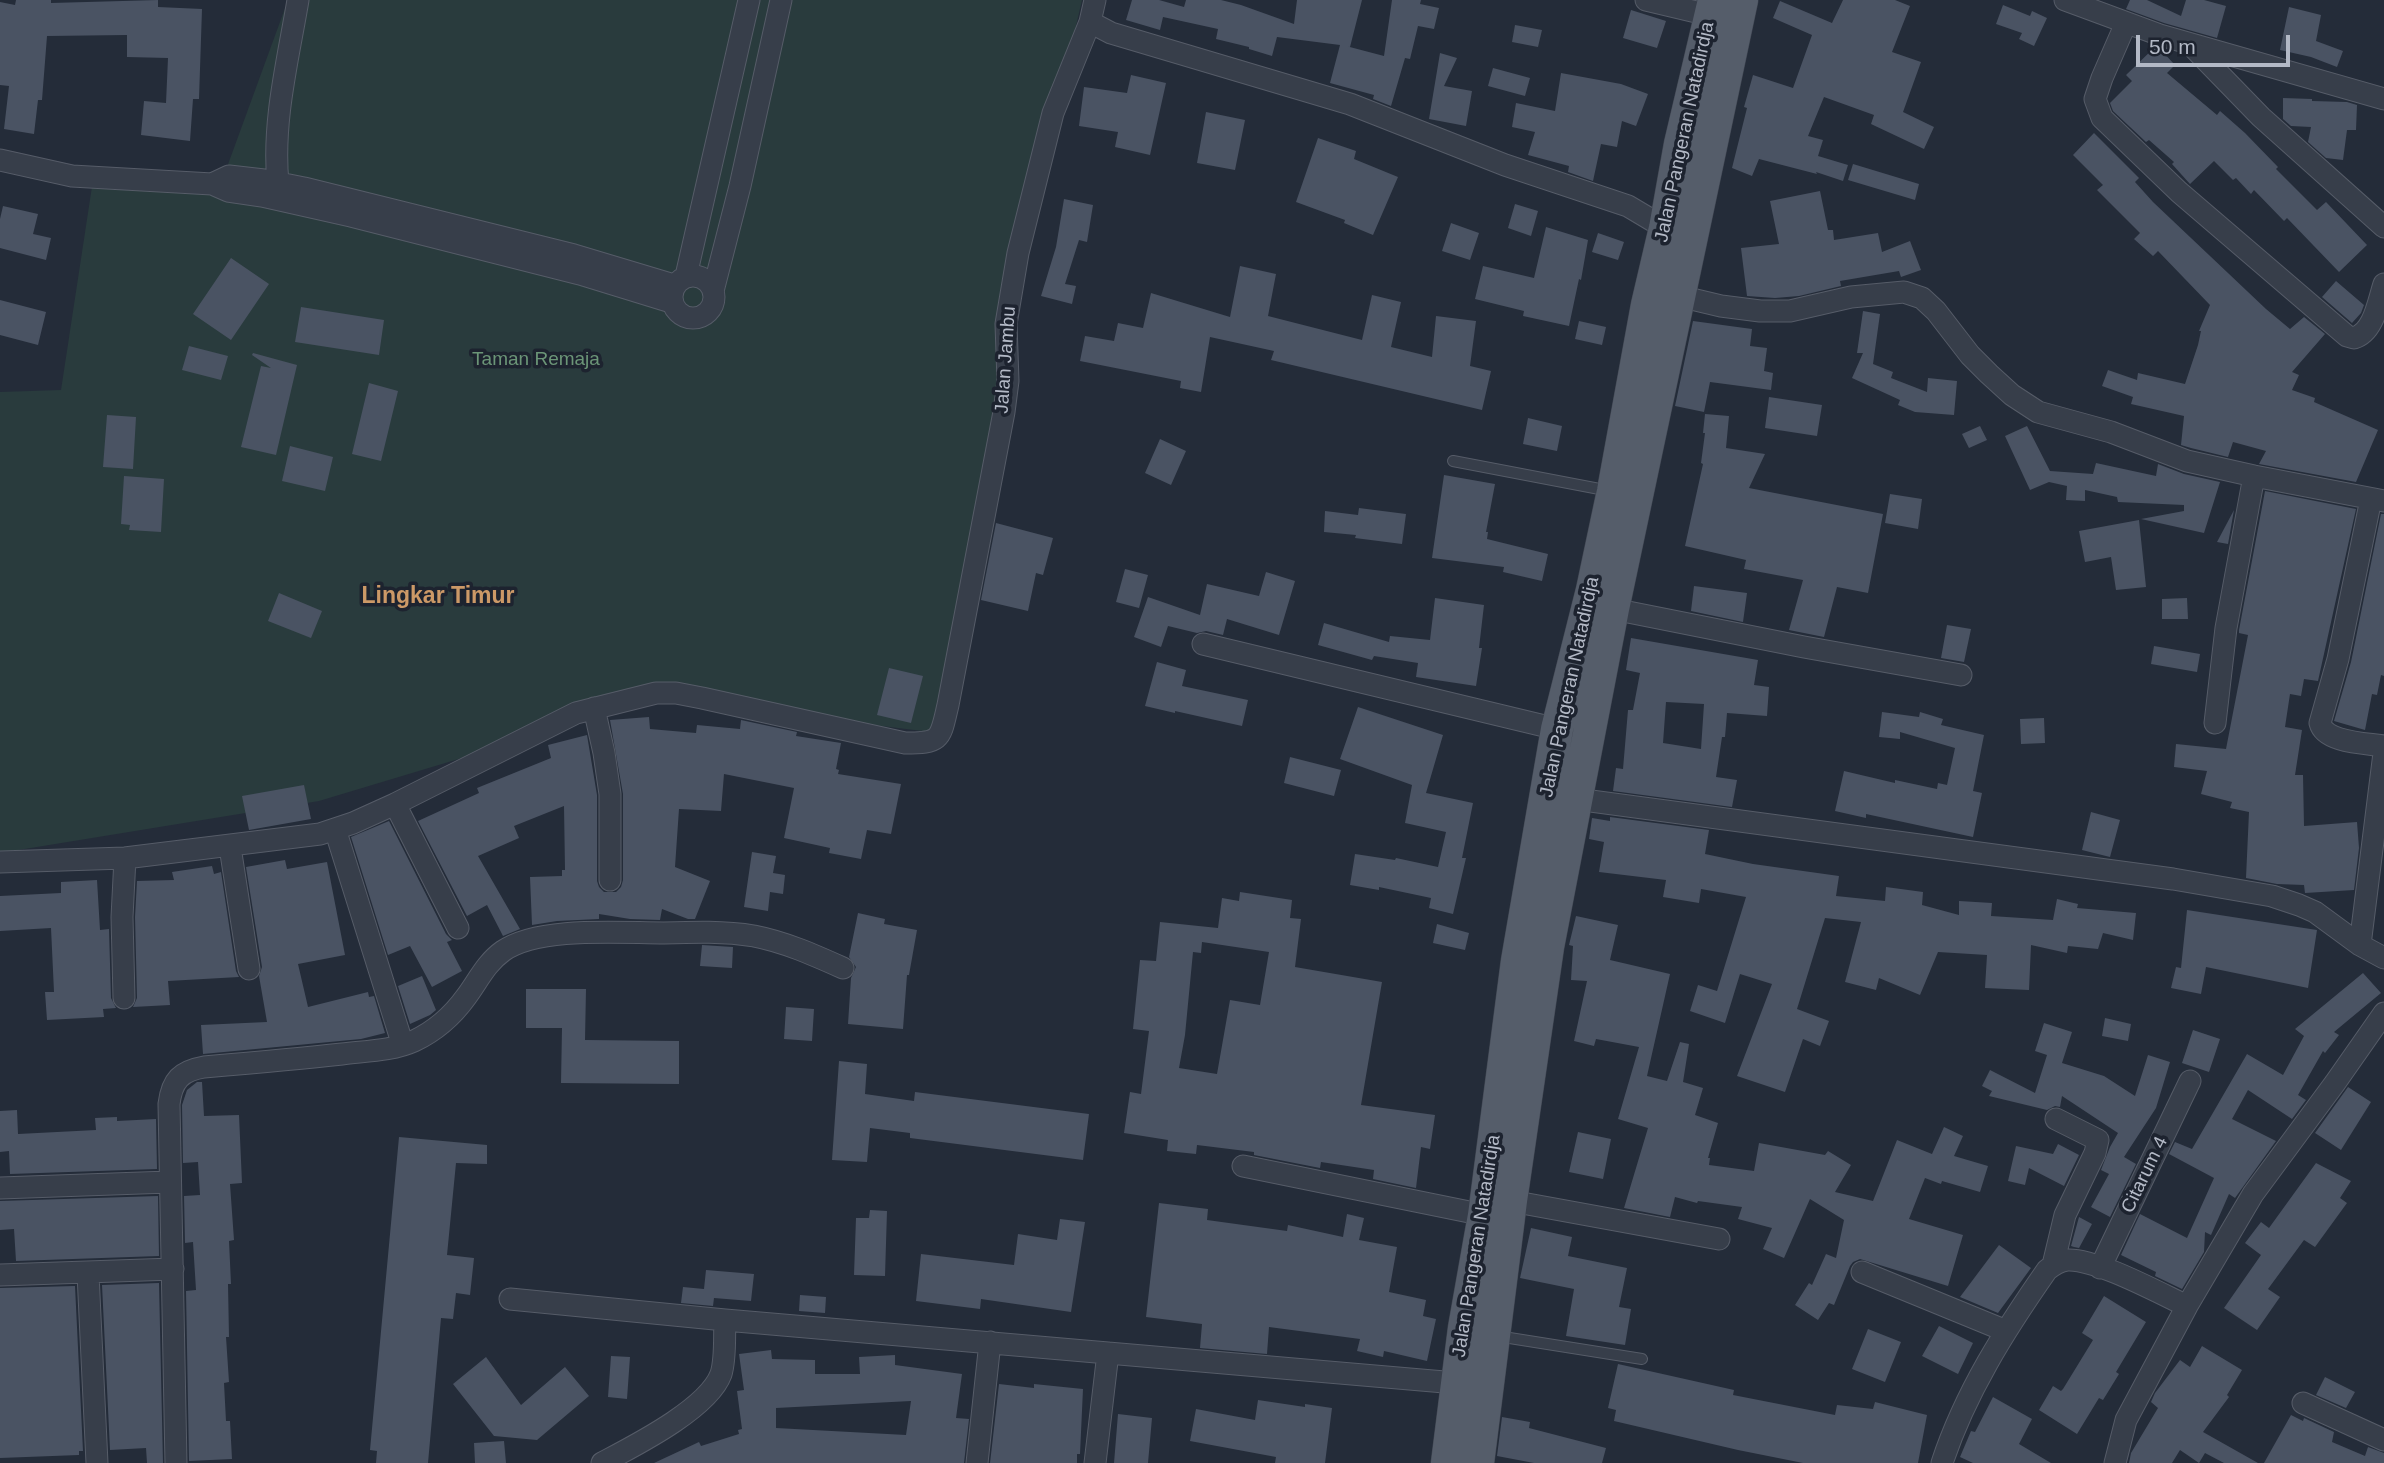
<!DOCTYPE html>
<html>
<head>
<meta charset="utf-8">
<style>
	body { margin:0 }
	#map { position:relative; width:2384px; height:1463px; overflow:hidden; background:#242c39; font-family:Arial,sans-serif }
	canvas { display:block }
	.scale { position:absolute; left:2136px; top:35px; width:154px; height:32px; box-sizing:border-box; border:4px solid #b3b9c6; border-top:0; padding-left:9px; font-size:21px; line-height:24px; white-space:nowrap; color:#b3b9c6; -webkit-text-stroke:5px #1d232f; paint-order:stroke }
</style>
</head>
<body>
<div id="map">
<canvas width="2384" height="1463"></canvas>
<div class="scale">50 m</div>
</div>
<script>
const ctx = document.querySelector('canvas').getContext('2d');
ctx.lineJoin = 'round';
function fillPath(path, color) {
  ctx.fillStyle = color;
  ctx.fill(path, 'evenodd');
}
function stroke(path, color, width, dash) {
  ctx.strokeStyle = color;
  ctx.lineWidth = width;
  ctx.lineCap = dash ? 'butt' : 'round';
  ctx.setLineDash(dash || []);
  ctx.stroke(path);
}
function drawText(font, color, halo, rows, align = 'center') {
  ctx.font = font + ' Arial,sans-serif';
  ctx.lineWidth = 7;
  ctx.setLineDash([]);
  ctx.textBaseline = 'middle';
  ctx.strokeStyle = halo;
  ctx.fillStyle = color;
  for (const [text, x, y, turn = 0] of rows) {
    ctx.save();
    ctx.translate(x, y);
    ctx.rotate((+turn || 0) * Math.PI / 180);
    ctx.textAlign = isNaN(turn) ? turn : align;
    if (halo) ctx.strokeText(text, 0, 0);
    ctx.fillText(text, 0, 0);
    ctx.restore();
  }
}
fillPath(new Path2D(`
	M288,0H1082L1015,287L994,404L985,570L931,732L658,699L319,801L0,853V392L61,390L93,180L219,189Z`), '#293b3d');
fillPath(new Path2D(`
	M16,0H51V3L158,0V7L202,9L199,99H193L190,141L141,135L144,101L166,103L168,58L127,57V35L47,36L42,100H38L34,134L4,129L9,86L0,85V2L15,5Z
	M1132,0H1159L1184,7L1186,0H1221L1241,5L1294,24L1297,0H1362L1350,47L1346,46L1384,56L1392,0H1421L1420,4L1439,8L1434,29L1418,26L1410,59L1405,58L1391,106L1373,99L1374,95L1330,83L1340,45L1277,37L1272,56L1249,49V47L1216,39L1218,29L1163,17L1160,30L1126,20Z
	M1843,0H1895L1910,6L1892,52L1921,62L1903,112L1934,127L1924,149L1871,124L1874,115L1824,97L1808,136L1823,140L1818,156L1848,165L1843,181L1816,172L1817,174L1759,159L1752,176L1732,168L1747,108L1744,107L1753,75L1793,88L1812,35L1773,18L1780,1L1832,23Z
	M2130,0H2147L2181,16L2186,0H2204L2226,6L2217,38L2164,23L2126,9Z
	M2003,5L2030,16L2032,11L2047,18L2034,46L2019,39L2022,33L1996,24Z
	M2289,7L2321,15L2316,41L2343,51L2337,67L2311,57L2280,50Z
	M1631,10L1666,21L1657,48L1623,38Z
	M1515,25L1542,30L1538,47L1512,42Z
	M2155,47L2159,48L2175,65L2167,73L2217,115L2220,111L2245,133L2278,167L2276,169L2317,210L2326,202L2367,245L2339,272L2287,218L2284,221L2254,190L2251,194L2236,178L2233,180L2214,161L2190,184L2172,164L2174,162L2149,140L2146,142L2113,111L2110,103L2132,81L2126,75Z
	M1440,53L1457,58L1444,86L1472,91L1466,126L1429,119Z
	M1493,68L1530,78L1525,96L1488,86Z
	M1561,73L1621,84L1648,94L1636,126L1622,121L1617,147L1601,144L1593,181L1568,172L1569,166L1528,155L1535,132L1512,127L1516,103L1555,111Z
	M1131,75L1166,83L1150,155L1115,147L1118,132L1079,126L1084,87L1127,93Z
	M2283,98L2312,99V101L2347,102L2357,105L2356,130H2347L2343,160L2326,158L2308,142L2311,127L2291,126L2283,119Z
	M1206,112L1245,120L1235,170L1197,163Z
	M2094,133L2139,178L2135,182L2153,202L2266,309L2290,329L2304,317L2325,334L2292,372L2299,375L2292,390L2315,398L2314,402L2378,430L2356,482L2259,464L2266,451L2233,442L2228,457L2191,448L2181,445L2184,416L2131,404L2133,397L2102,386L2108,370L2137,380L2138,373L2185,384L2198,345L2201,331H2199L2210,305L2158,251L2153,256L2134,239L2140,233L2097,190L2103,185L2073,155Z
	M1318,138L1356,151L1354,159L1398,177L1373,235L1344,223L1345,220L1296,202Z
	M1853,164L1919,184L1915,200L1848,180Z
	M1820,191L1828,230H1833L1834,240L1878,233L1882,252L1910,241L1921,270L1901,277L1899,271L1840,281L1841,286L1799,296L1775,298L1747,296L1741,248L1779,244L1770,201Z
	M1064,199L1093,205L1087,242L1079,240L1065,284L1076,286L1072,304L1041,296L1056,247Z
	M1515,204L1538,211L1531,236L1508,228Z
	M3,206L38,214L33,234L51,238L46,260L0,248V219Z
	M1451,223L1479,233L1470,260L1442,251Z
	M1546,227L1588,240L1581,280L1579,279L1569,326L1523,316L1524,311L1475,299L1483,266L1534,278Z
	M1598,233L1624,242L1618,260L1592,252Z
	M231,258L269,284L231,340L193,314Z
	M1240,266L1276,274L1268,316L1362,340L1372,295L1401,302L1391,347L1432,357L1436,316L1476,321L1470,366L1491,371L1482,410L1271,360L1274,351L1210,337L1201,392L1180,388L1181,381L1080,361L1085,336L1114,341L1118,323L1143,328L1151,293L1230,317Z
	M2336,281L2364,305L2361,313L2352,323L2322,297Z
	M0,300L46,312L38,345L0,335Z
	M301,307L384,320L379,355L295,342Z
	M1863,311L1880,314L1873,364L1893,372L1891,378L1927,392L1928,378L1957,381L1954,415L1915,412L1898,405L1900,400L1852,378L1863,353H1857Z
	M1579,321L1606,327L1602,345L1575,339Z
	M1693,321L1752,329L1750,346L1767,348L1764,371L1773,373L1771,390L1710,382L1704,412L1675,406Z
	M189,346L228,356L221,380L182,370Z
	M253,353L297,365L276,455L241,447L261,366L271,368L252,355Z
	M369,383L398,391L381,461L352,454Z
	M1769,397L1822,405L1817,436L1765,428Z
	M1705,414L1729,416L1726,448L1765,454L1749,488L1883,514L1868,593L1837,587L1824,637L1789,630L1803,580L1744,569L1746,560L1685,546L1703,464L1701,463L1705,433H1703Z
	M107,415L136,417L133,469L103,467Z
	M1528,418L1562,426L1557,451L1523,444Z
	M1980,426L1987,440L1969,448L1962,434Z
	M2027,426L2050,471L2093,474L2096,463L2156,476L2158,464L2184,474L2220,482L2204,533L2141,519L2184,511V505L2118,502L2117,497L2085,490V501L2066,500L2067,486L2049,482L2030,490L2005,436Z
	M1160,439L1186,451L1171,485L1145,473Z
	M290,446L333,457L325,491L282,481Z
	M1444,475L1495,484L1486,532H1488L1487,539L1548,554L1542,581L1503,572L1504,567L1432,558Z
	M124,476L164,479L161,532L129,530L130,525L121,524Z
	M2265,491L2356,509L2318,681L2304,679L2301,696L2290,694L2285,727L2302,730L2295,775H2303L2304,826L2357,822L2359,848L2354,890L2305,893L2304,885L2277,884L2246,878L2249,812L2230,808L2232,802L2201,794L2207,771L2174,767L2176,744L2226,749L2248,635L2239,633V630Z
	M1890,494L1922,499L1918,529L1885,523Z
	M1359,508L1406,514L1402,544L1355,538L1356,535L1324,532L1325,511L1358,515Z
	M2234,510L2228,544L2217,542Z
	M2381,514H2384V676L2381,675L2377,695L2372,694L2365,730L2334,721L2351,662Z
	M2139,520L2146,587L2116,590L2111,557L2085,562L2079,531Z
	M996,523L1053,538L1043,575L1036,573L1028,611L981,600Z
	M1125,569L1148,575L1139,608L1116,602Z
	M1266,572L1295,581L1279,635L1227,619L1223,635L1206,631L1197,633L1168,626L1161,647L1134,637L1148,597L1200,615L1207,584L1259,596Z
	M1694,586L1747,593L1743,622L1691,611Z
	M279,593L322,611L311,638L268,621Z
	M1435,598L1484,605L1479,648H1482L1476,686L1416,677L1418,663L1374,656L1372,660L1318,645L1324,623L1389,642L1390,636L1430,640Z
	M2187,598L2188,619H2162V599Z
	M1947,625L1971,629L1964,662L1941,658Z
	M1631,638L1758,660L1754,685L1769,687L1767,716L1727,713L1725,737H1722L1716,777L1737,780L1732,807L1613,791L1616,768L1623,769L1628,710H1633L1640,673L1626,670ZM1666,702L1704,704L1701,749L1663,743Z
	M2154,646L2200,654L2197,672L2151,664Z
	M1157,662L1186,670L1182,686L1248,700L1242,726L1175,711V713L1145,706Z
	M889,668L923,676L911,723L877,715Z
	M1358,707L1443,735L1426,793L1473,803L1462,858H1466L1453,914L1429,908L1431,898L1379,887V890L1350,885L1355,854L1395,860L1396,858L1438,867L1446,832L1405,823L1412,785L1340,759Z
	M1882,712L1919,717L1920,712L1943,719L1941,725L1984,735L1973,791L1982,793L1973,837L1866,814V818L1835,811L1844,771L1895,783V780L1937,789L1938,783L1947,785L1955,748L1900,732V739L1879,737Z
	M649,717L650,729L696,733L697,725L740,729L741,720L797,732L796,736L841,743L836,769L839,770L838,774L901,784L891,834L867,830L861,859L829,853L830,848L784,838L794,788L724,774L721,811L679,809L675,867L710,881L695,919H688L662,909L660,920L630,919L599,914V919L557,921L532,925L530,877L562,876V870H565L564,806L514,826L519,838L478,856L520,929L503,936L487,905L467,916L418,821L479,793L477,788L551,758L548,745L587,735L597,795V881L599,887L604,892H616L621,887L623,880V794L610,720Z
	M2044,718L2045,743L2021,744L2020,719Z
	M1290,757L1341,770L1334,796L1284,783Z
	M304,785L311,819L249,830L242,796Z
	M2091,812L2120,820L2110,857L2082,850Z
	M1610,817L1709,830L1705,854L1753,864L1839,876L1836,896L1885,901L1886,887L1923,892L1922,905L1959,915V901L1992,903L1991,916L2053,920L2057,899L2078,904L2077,908L2136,913L2133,940L2103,933L2098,949L2068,946L2067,953L2031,945L2029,990L1985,988L1987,955L1938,952L1920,995L1879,978L1876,990L1845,982L1861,922L1825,918L1797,1009L1829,1021L1820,1046L1803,1039L1785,1092L1737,1076L1772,984L1740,974L1725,1023L1690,1011L1698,985L1717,991L1746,897L1701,889L1699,903L1663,897L1666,880L1599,872L1604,842L1589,839L1592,818L1610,821Z
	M389,821L446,934L452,940L447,942L462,971L432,987L410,946L388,955L351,837Z
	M752,852L776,856L773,873L785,875L783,894L770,892L768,911L744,907Z
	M285,860L287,869L327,862L345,955L298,964L308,1007L368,992L369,997L374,996L385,1033L361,1039L203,1054L201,1025L267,1022L259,976L262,967L246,867Z
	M212,866L214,874L221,872L236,971L239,977L168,981L170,1005L133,1007L137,998L135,917L137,881L174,880L172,872Z
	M97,880L100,930L109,929L111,998L116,1008L103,1009L104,1017L47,1020L45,992H54L51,928L0,931V896L61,893V882Z
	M1240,892L1292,900L1290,918L1301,919L1295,967L1382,982L1361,1105L1435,1115L1430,1149L1421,1147L1416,1188L1373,1179L1374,1170L1321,1162L1320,1168L1254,1155V1152L1197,1145L1196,1154L1167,1151L1168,1140L1124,1133L1130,1092L1141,1094L1149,1031L1133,1029L1140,960L1156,961L1160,922L1218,928L1222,898L1239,901ZM1202,942L1269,952L1260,1005L1230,1000L1217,1074L1179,1068L1185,1035L1193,952L1201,953Z
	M2187,910L2317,930L2308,988L2206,967L2201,994L2171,988L2176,967L2181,968Z
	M858,913L885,919L884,924L917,930L909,975H907L903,1029L848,1024L851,978L856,967L849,957Z
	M1576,916L1618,925L1610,960L1670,974L1647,1076L1667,1081L1680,1042L1689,1044L1683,1082L1703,1088L1695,1115L1718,1123L1708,1158H1710L1709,1165L1754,1171L1759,1143L1825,1155L1828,1151L1851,1165L1835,1192L1873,1201L1897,1140L1932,1154L1944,1127L1963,1136L1954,1156L1988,1166L1980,1192L1942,1181L1941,1184L1925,1178L1909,1219L1963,1235L1948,1286L1860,1259L1853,1262L1850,1266L1834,1305L1829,1303L1818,1320L1795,1305L1809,1283L1812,1285L1826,1254L1836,1258L1844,1220L1810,1199L1784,1258L1763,1249L1772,1228L1738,1219L1742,1207L1698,1201L1697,1203L1675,1197L1670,1217L1624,1208L1648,1128L1618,1119L1639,1047L1596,1039L1594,1046L1574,1041L1587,981L1571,980L1573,946L1569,945Z
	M1437,924L1469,933L1465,950L1433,943Z
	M702,945L733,947L732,968L700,966Z
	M2363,973L2381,993L2334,1032L2339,1035L2325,1053L2323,1051L2298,1095L2306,1100L2292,1119L2248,1090L2232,1119L2276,1141L2235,1198L2229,1194L2211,1235L2205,1232L2204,1252L2182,1289L2155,1276L2156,1272L2121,1255L2140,1214L2187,1238L2214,1178L2169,1154L2175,1142L2192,1149L2247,1054L2283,1075L2304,1036L2295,1029Z
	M422,976L436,1010L430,1015L410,1024L398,986Z
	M526,989H586L585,1040L679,1041V1084L561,1083L562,1028H526Z
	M786,1007L814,1009L812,1041L784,1039Z
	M2105,1018L2131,1024L2128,1041L2102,1036Z
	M2044,1023L2072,1032L2062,1063L2104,1076L2135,1096L2148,1055L2170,1062L2156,1108L2124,1157L2136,1164L2110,1217L2091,1207L2109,1174L2101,1170L2110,1147L2118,1133L2062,1096L2060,1107L2055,1106L2047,1110L1989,1096L1992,1091L1982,1086L1990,1070L2035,1093L2047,1055L2035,1051Z
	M2193,1030L2220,1039L2209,1072L2182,1063Z
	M839,1061L867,1064L865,1094L914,1101L915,1092L1089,1114L1083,1160L910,1138V1133L870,1128L867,1162L832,1160Z
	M197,1082H202L204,1116L239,1115L242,1183L230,1184L234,1240L229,1241L231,1284H228L229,1337H226L229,1382L224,1383L226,1421H230L232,1459L189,1461L186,1291L196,1290L193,1242L185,1243L184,1196L200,1195L198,1162L183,1163L182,1105L187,1090Z
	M2348,1087L2371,1102L2341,1150L2315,1133Z
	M17,1110L18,1134L96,1130L95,1118L117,1117V1121L156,1119L157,1169L10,1174L9,1151L0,1152V1111Z
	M1578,1132L1611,1139L1603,1179L1569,1172Z
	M399,1137L487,1145V1164L456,1163L447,1255L474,1258L470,1295L456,1293L453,1319L441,1318L428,1463H376L377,1451L370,1450Z
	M2058,1144L2079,1155L2064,1186L2029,1168L2025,1185L2008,1181L2016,1146L2053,1154Z
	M2316,1163L2351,1181L2340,1198L2347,1203L2315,1247L2304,1240L2268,1289L2280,1297L2257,1330L2224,1308L2261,1255L2245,1243L2261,1222L2269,1228Z
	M158,1196L159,1256L16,1261L14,1229L0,1230V1201Z
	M1159,1203L1208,1209L1207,1220L1287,1231L1288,1225L1343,1237L1347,1214L1364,1218L1359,1240L1397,1247L1389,1292L1426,1300L1423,1316L1436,1319L1427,1361L1384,1351L1383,1357L1357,1351L1360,1339L1269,1327L1267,1354L1200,1348L1202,1324L1146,1317Z
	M870,1210L887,1211L885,1276L854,1275L856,1218H869Z
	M2079,1217L2092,1224L2079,1248L2074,1247L2071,1246Z
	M1060,1219L1085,1222L1071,1312L981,1299L980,1309L916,1301L921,1254L1014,1265L1018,1234L1057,1240Z
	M1531,1228L1572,1237L1568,1256L1627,1268L1619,1307L1631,1309L1625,1345L1566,1336L1574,1289L1520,1278Z
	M1999,1245L2031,1268L1998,1313L1960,1297Z
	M706,1270L754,1274L751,1301L714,1298L713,1306L681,1303L683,1287L704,1289Z
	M159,1283L163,1463H147L146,1448L110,1450L102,1285Z
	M75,1286L83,1451H79V1455L0,1458V1288Z
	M800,1295L826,1297L825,1313L799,1311Z
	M2104,1296L2146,1322L2116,1372L2119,1374L2103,1400L2099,1398L2077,1434L2039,1410L2053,1386L2061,1391L2063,1389L2093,1340L2082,1333Z
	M1939,1326L1973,1343L1958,1374L1922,1356Z
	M1868,1329L1901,1342L1885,1382L1852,1369Z
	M2202,1346L2242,1370L2227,1395L2229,1397L2203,1432L2258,1463H2224L2205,1453L2199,1463L2180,1450L2172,1463H2129L2131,1453L2158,1408L2151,1402L2155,1393L2180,1360L2190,1367Z
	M771,1350L772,1359L815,1360V1374H860L859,1357L895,1355V1365L962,1374L956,1418L969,1419L964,1463H654L699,1442L701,1446L739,1434L738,1430L742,1429L737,1391L744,1390L739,1354ZM911,1401L906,1435L776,1428V1408Z
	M611,1356L630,1357L627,1399L608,1397Z
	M486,1357L521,1405L565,1367L589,1396L537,1440L494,1436L453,1384Z
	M1618,1364L1734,1390L1733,1395L1835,1415L1837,1405L1873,1409L1875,1402L1927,1415L1918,1463H1803L1738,1450L1614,1421L1616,1410L1608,1408Z
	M2325,1377L2355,1392L2346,1408L2316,1395Z
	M999,1384L1034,1388V1384L1083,1389L1080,1454H1077V1463H990Z
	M1993,1397L2032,1419L2019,1444L2051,1463H1973L1960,1457L1971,1431L1975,1432Z
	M1258,1400L1305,1407V1404L1332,1408L1325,1463H1275L1276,1457L1190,1441L1196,1409L1255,1420Z
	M1118,1414L1152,1418L1148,1463H1114Z
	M2291,1415L2303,1421L2304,1418L2334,1432L2332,1442L2365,1456L2368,1447L2384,1453V1463H2264Z
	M1502,1417L1530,1422L1529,1428L1606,1448L1602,1463H1534L1497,1456Z
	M504,1441L506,1463H475L474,1443Z`), '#4a5363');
const service = new Path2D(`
	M1453,461L1610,491
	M1497,1336L1642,1359`);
const minor = new Path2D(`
	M1095,0L1090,22L1111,33L1350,104L1505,165L1628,206L1665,228
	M1646,0L1709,15
	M2065,0L2160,35L2384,99
	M2126,23L2102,78L2095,99L2102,118L2179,192L2347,336L2354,338C2374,332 2378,302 2384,284
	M2192,46L2261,117L2384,227
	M0,160L72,176L212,184L228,191L262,196L351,216L580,274L671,302
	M278,183C272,122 288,60 298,0
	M212,184L229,176L264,180L304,188L574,255L674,285
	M672 297a21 21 0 1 1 42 0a21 21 0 1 1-42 0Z
	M686,276L749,0
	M713,291L740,186L781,0
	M1679,296L1721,306L1760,311H1790L1851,297L1904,292L1922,298L1936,311L1970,355L1989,374L2012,395L2038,412L2111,432L2187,461L2254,476L2384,501
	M2371,499L2338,659L2320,723C2325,743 2366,743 2384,746
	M1613,609L1804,647L1961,675
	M1203,644L1557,729
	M594,708L604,753L610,794V880
	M2215,723L2226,628L2254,476
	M1576,799L2173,879L2272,896L2299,905L2315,912L2360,945L2384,958
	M395,804L458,928
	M335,829L400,1036V1045
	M230,847L249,969
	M0,862L125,858L320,834L353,823L395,804L576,713L656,693H676L702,698L905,743C942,743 940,739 948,705L1004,412L1008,381L1006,324L1018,253L1053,113L1090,22
	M2360,945L2384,753
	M124,998L122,917L125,858
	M1243,1166L1484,1215
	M0,1188L169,1182
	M1511,1201L1719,1239
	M2053,1265L2065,1215L2095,1153L2098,1140L2056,1119
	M2100,1268L2190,1081
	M1862,1272L2006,1331
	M88,1274L97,1463
	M0,1275L173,1269
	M510,1299L725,1320L1456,1383
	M2303,1403L2384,1440
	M176,1463L169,1104C172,1080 181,1071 204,1067C250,1063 296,1059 342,1054C365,1051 392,1051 414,1041C435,1031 453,1015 466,997C478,981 486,963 503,951C539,926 620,933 664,933C694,932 724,931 754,936C785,942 814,955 843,968
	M602,1463C634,1446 708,1409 721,1374C726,1358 724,1336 725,1320
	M977,1463L990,1342
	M1095,1463L1108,1353
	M1942,1463C1965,1393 2005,1330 2047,1270C2053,1265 2059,1261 2067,1260C2095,1258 2161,1294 2187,1306
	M2115,1463L2126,1420L2187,1306L2253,1194L2335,1083L2384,1013`);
const primary = new Path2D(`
	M1447,1463L1464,1328L1484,1215L1517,961L1557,729L1592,590L1613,491L1647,305L1665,228L1680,144L1714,0
	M1478,1463L1511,1201L1548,947L1613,609L1742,0`);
stroke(service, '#565c68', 12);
stroke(minor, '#565c68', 23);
stroke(primary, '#414753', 33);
stroke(service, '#373e4a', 10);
stroke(minor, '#373e4a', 21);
stroke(primary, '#555d6a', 32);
drawText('19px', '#b3b9c6', '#1d232f', [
	["Jalan Pangeran Natadirdja",1685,132,-78],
	["Jalan Jambu",1006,360,-86],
	["Jalan Pangeran Natadirdja",1570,687,-78],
	["Citarum 4",2145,1175,-64],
	["Jalan Pangeran Natadirdja",1477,1246,-81]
]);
drawText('19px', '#6b9577', '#1d232f', [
	["Taman Remaja",536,360]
]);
drawText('bold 23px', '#cc9967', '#1d232f', [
	["Lingkar Timur",438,597]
]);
</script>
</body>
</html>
